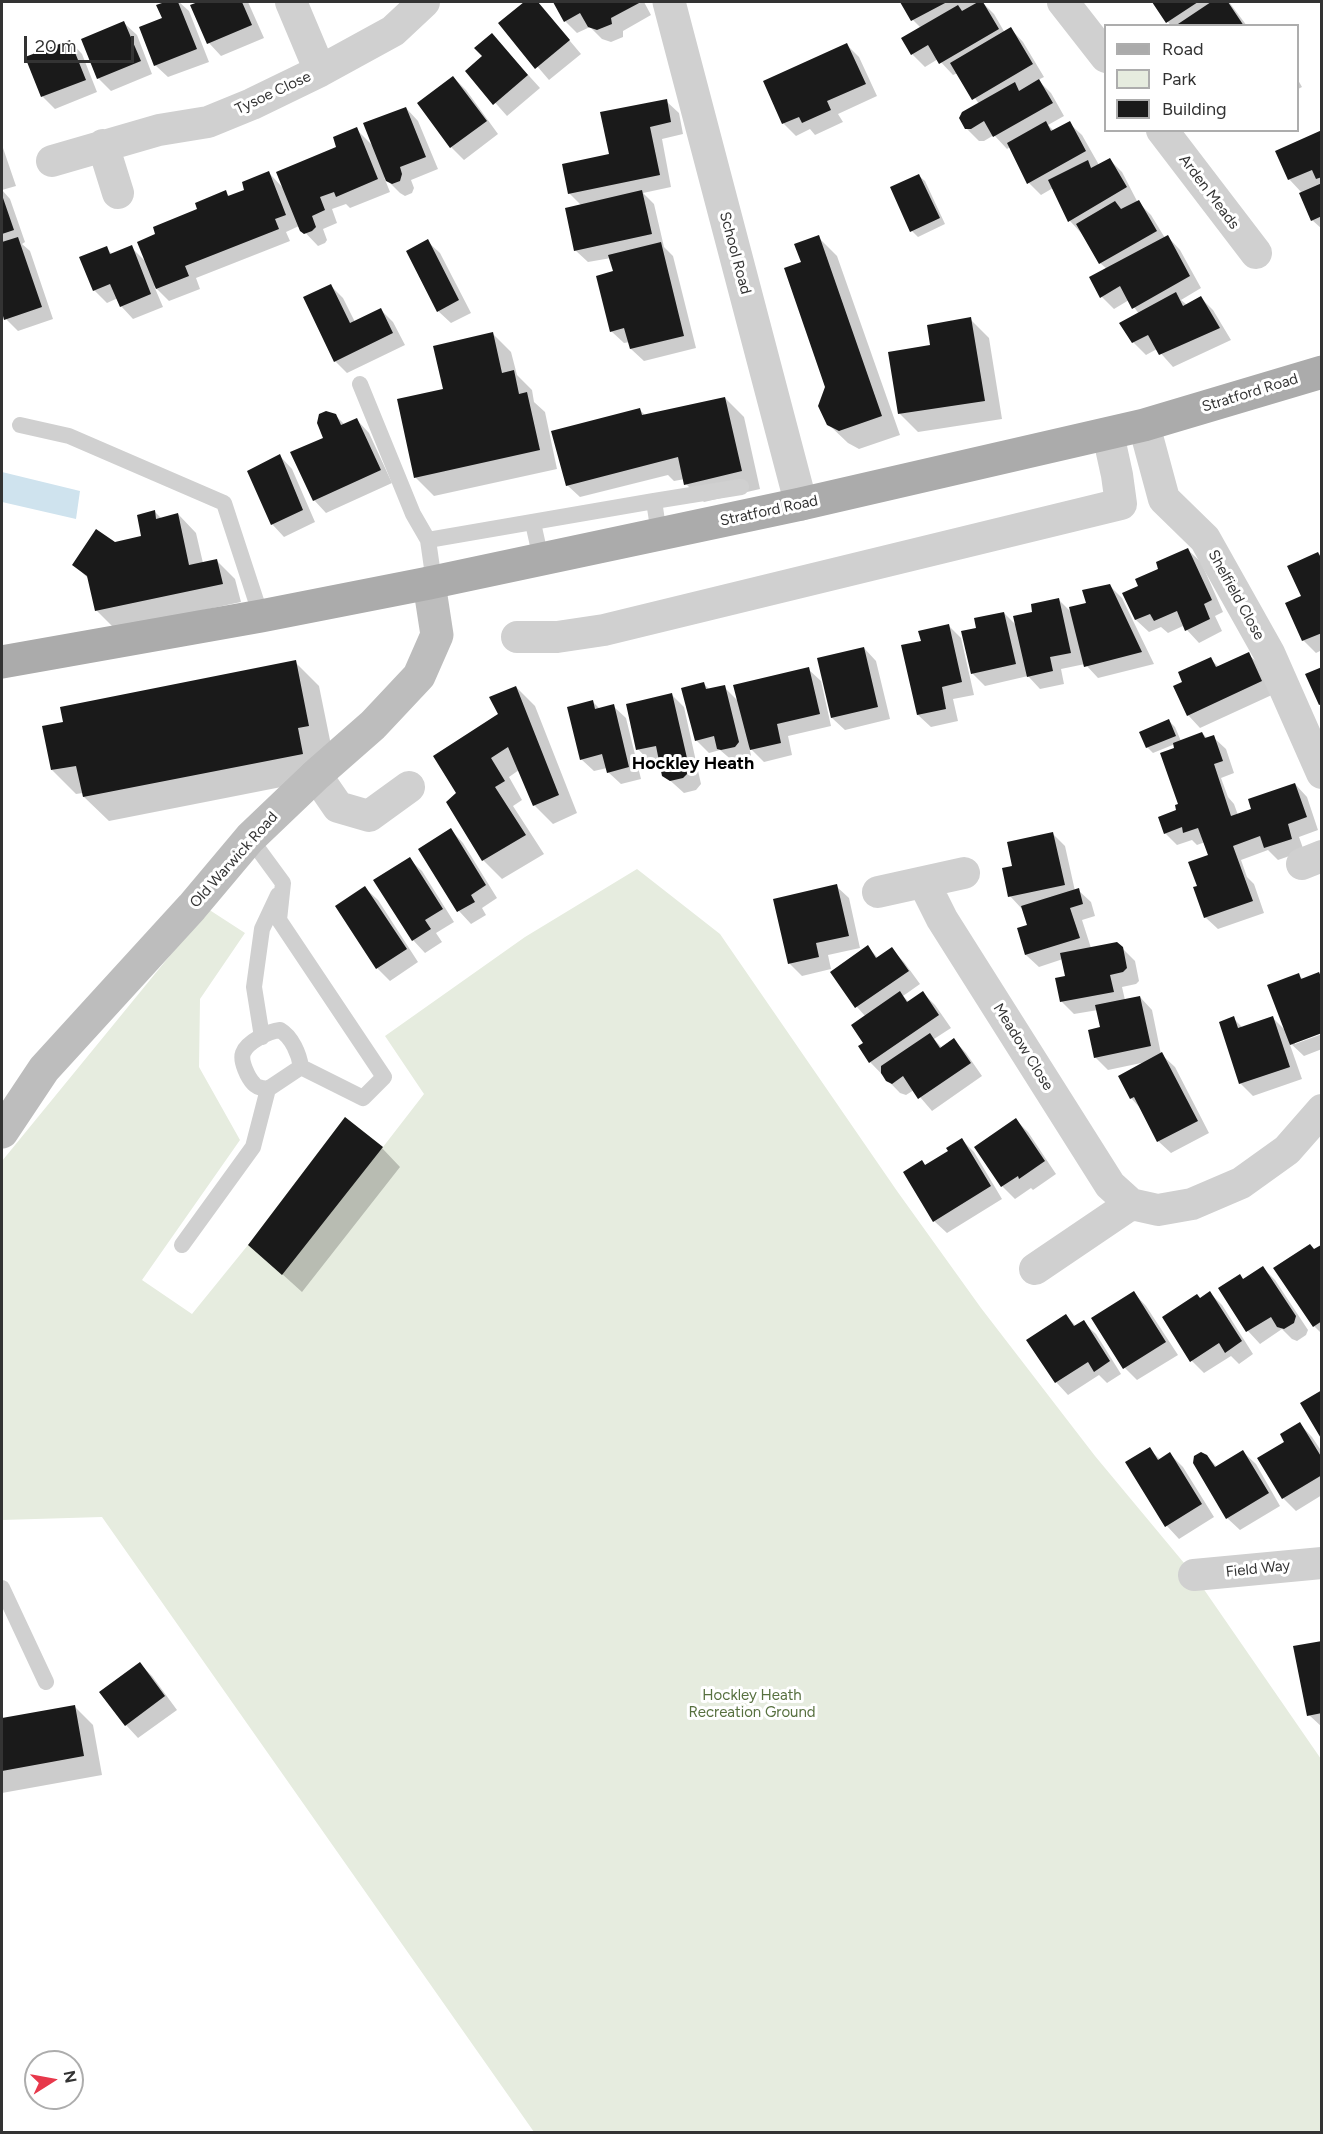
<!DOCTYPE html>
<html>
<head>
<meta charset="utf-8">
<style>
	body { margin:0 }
	#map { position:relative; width:1323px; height:2134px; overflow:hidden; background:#fff; font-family:Figtree,sans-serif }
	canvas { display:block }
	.frame { position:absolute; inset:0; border:3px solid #333; pointer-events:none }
	.legend { position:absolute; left:1104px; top:24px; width:195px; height:108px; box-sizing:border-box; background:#fff; border:2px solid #adadad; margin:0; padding:8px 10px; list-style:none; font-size:18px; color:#333 }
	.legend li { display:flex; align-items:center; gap:12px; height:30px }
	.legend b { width:30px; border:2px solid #adadad }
	.north { position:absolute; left:24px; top:2050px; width:60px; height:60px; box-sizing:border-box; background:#fff; border:2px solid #adadad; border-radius:50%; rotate:79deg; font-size:16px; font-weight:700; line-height:24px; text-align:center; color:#333 }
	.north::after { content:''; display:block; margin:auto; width:21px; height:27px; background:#e7384b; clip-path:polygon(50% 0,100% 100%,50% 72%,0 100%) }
	.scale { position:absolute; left:24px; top:36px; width:110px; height:27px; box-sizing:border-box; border:3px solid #333; border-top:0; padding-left:8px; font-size:18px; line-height:21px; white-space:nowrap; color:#333; -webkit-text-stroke:4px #fff; paint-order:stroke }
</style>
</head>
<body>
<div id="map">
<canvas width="1323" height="2134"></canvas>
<div class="frame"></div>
<ul class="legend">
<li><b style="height:8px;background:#ababab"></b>Road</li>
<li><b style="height:16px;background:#e6ecdf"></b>Park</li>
<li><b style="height:16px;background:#1a1a1a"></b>Building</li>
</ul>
<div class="north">N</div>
<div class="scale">20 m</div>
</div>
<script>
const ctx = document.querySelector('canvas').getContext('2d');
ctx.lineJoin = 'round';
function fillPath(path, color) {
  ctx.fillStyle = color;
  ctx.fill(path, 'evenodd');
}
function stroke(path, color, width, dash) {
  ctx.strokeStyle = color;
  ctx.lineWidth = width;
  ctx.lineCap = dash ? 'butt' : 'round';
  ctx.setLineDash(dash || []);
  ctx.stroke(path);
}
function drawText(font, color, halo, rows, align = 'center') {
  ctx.font = font + ' Figtree,sans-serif';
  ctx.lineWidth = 6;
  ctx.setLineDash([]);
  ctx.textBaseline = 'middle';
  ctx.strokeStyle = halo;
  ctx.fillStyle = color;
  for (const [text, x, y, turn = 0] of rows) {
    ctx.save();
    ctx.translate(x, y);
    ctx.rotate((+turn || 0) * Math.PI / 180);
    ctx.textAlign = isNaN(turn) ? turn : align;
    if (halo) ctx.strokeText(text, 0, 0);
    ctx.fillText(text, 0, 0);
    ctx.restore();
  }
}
fillPath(new Path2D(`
	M637,869L720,934L897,1191L981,1308L1095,1456L1194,1575L1321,1759V2132H534L102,1517L2,1520V1161L208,909L245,933L200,999L199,1067L240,1140L142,1280L192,1314L248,1245L345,1117L383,1147L424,1094L385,1036L525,937Z`), '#e6ecdf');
fillPath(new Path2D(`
	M2,472L80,491L76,519L2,502Z`), '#cfe3ee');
fillPath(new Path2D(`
	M169,2H179L189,11L209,62L168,77L155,65L163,19L158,6Z
	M201,2H248L264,38L221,56L209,43L192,5Z
	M527,2H537L581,54L549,80L500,23Z
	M554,2H644L651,15L623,31V37L611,42L602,39L590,27L577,33L565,21Z
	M902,2H982L994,14L1005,33L1011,29L1023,42L1044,77L1038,80L1051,93L1064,116L1048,125L1054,131L1069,123L1082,135L1099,165L1110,160L1122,172L1137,201L1151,215L1165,238L1168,237L1180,250L1201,288L1181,300L1187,305L1201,298L1213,310L1231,340L1173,367L1157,349L1146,355L1133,342L1139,314L1129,300L1114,309L1102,297L1107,269L1100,263L1082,234L1070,221L1053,188L1041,195L1029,183L1010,147L1007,149L994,135L984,141H979L966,128L979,104L958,73L953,75L938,59L925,67L912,54L903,38L921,28L913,20Z
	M1154,2H1229L1247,26H1171Z
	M124,23L137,35L152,74L111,91L98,78Z
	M492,35L540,88L507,116L467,71L484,57Z
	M70,41L82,54L97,92L55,109L43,97L27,58Z
	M847,45L859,57L877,96L838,114L843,122L815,135L810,129L796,136L784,124L765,82Z
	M453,77L466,90L498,134L464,160L451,147L419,103Z
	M1298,80L1302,87L1298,89Z
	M666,101L679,113L683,134L662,139L671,187L643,193L654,204L664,247L673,256L696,348L644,361L631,349L630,342L624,343L611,331L615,272L611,258L588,262L575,250L582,206L569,193Z
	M406,108L418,121L438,169L411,180L414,188L412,193L405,196L400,193L384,177L390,192L350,208L346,204L332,209L337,223L323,229L327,240L325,243L318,246L299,226L286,232L290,241L196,278L200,289L169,301L154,286L163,307L133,319L121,306L118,298L107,303L94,290L106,248L112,254L131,247L146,262L157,235L225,192L230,197L246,191L269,173L284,189L338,147L356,129L374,147Z
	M1322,132V229L1312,220L1302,193L1289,179Z
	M2,145L16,186L2,190L10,199L25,242L22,244L30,251L53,319L18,331L6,319L2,307Z
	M919,176L925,181L945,224L918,237L912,231Z
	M818,237L837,256L900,435L859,449L848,443L828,424L827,387L803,263Z
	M427,241L440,253L471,313L451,323L438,311Z
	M331,286L343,298L355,322L381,310L393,322L405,345L347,373L335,361Z
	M970,319L989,338L1002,419L918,432L900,414L932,346Z
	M493,334L511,352L517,375L532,390L534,402L545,412L557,469L434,496L416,478L398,400L445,390Z
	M725,398L744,417L760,489L704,502L686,484L685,479L674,481L668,475L580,497L567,485L640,410L646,416Z
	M335,415L345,425L357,420L369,433L392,483L326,513L314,500L325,438Z
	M280,456L292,469L315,522L284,537L272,524Z
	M154,511L162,519L178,514L196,533L203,563L217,561L235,579L241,602L115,629L96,610L90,580L74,565L115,543L143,537Z
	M1188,550L1201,562L1223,612L1215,616L1222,631L1199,643L1187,630L1185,625L1168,633L1161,627L1149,632L1136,620L1124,593L1140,586Z
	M1318,554L1322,558V650L1316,653L1303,640V597Z
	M1110,586L1122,598L1154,664L1098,678L1085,664L1061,669L1064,684L1040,689L1028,676L985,686L973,674L978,629L1004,613L1017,626L1058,599L1072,613Z
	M949,626L961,638L974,695L953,699L958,721L931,727L918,715L923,642Z
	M864,648L876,661L890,719L845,730L832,718L819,659Z
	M1248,654L1261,666L1274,694L1200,728L1188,715L1184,683L1210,659L1219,667Z
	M295,662L319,686L332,750L327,778L109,821L84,797L83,793L76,794L52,770Z
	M808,669L821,681L831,726L788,736L792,755L764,762L749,747L751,755L748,759L734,762L720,750L709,753L696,740L704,684L710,690L724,687L739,702Z
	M516,687L535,706L577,813L553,824L534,805L519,770L509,777L522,800L513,806L544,854L502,879L483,860L458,794Z
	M671,694L684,707L701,784L696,790L684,793L664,775L660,760L650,762L638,749Z
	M593,702L600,709L613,706L626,718L641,779L621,784L608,772L607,768L594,771L581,759Z
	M1169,721L1175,727L1181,741L1202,733L1208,739L1213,737L1226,749L1234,773L1221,778L1228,797L1234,804L1238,815L1253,810L1295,784L1307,797L1318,830L1299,837L1304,851L1278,860L1268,850L1241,860L1247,877L1254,884L1264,913L1218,929L1205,917L1198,886L1210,856L1205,842L1197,845L1192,840L1177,845L1165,833L1181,805L1175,744L1153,753L1147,747Z
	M451,830L463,843L497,898L482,908L486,915L471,924L459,911L420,849Z
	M1052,833L1065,846L1075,891L1078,890L1091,902L1095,916L1082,920L1091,948L1117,943L1135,961L1139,981L1136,984L1122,987L1125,1000L1140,997L1152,1010L1161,1054L1175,1067L1209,1133L1171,1153L1158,1141L1142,1110L1131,1098L1146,1062L1108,1070L1095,1057L1101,1028L1098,1010L1074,1014L1062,1002L1057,979L1067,977L1063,959L1039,967L1026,955L1028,926L1022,909L1010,896L1014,867Z
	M409,859L422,871L454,922L436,933L442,942L425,953L413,940Z
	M836,886L849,898L860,948L828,955L831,969L802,976L790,964Z
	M365,888L378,900L418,962L390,981L377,968L337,906Z
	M868,947L878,958L891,949L904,962L920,984L903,996L909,1002L923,993L935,1005L951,1028L934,1039L942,1048L954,1040L966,1053L982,1076L932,1111L914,1090L906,1095L900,1093L870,1062L865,1044L866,1017L857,1007L832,972Z
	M1318,974L1322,977V1031L1295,1041V1044L1322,1034V1049L1304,1056L1289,1042L1302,1079L1253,1096L1240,1083L1233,1018L1243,1028L1273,1018L1286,1031L1298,975L1303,979Z
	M1016,1120L1028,1132L1056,1174L1033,1190L1031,1188L1015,1199L1002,1186L976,1147Z
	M962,1140L974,1152L1002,1199L947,1233L934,1221L922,1161L926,1166L950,1151Z
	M382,1148L400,1167L302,1292L250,1245Z
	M1322,1247V1334L1314,1326L1315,1251Z
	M1263,1268L1275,1280L1308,1330L1306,1335L1297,1341L1292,1339L1282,1329L1260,1344L1248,1331L1220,1289L1240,1276L1244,1280Z
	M1134,1293L1146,1306L1178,1355L1137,1380L1125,1368L1093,1319Z
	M1210,1293L1222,1305L1253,1354L1239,1364L1231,1356L1204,1373L1192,1361Z
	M1066,1316L1076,1326L1083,1322L1096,1334L1121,1374L1107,1383L1099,1375L1068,1395L1056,1382Z
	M1300,1424L1312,1437L1322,1452V1495L1296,1511L1283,1498Z
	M1149,1449L1161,1460L1170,1454L1183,1467L1214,1517L1179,1539L1167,1526L1127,1463Z
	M1243,1452L1256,1464L1280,1506L1240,1530L1227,1518L1207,1456L1217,1467Z
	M1322,1642V1727L1309,1715Z
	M140,1664L152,1676L177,1710L138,1738L126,1725Z
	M74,1706L93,1725L102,1775L2,1793V1719Z`), '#0003');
fillPath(new Path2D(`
	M165,2H178L197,49L154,66L139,27L162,18L156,5Z
	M198,2H242L252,25L207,44L190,5Z
	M524,2H538L570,40L535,69L498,23Z
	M553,2H641L611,18L612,24L597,30L588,27L580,13L564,22Z
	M900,2H947L911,21Z
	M978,2H983L999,29L939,64L928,45L911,55L901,38L958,5L962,11Z
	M1152,2H1198L1166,23Z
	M1211,2H1228L1244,26H1175Z
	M124,21L141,61L97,79L81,39Z
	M1011,27L1033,64L972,100L950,63Z
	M492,33L528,75L493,105L465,71L482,56L474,48Z
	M70,40L86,80L41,97L25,57Z
	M847,43L866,84L827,101L831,110L802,123L799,117L782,124L763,81Z
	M453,76L487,121L450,148L417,103Z
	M1039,79L1053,103L993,137L984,121L971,129H965L959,118L962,112L1015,82L1019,91Z
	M667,99L671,122L650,127L660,175L568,194L562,164L609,154L600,112Z
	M406,107L426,157L400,167L402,174L400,181L392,184L386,181L363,123Z
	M1046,121L1051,131L1070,121L1086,151L1027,184L1007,143Z
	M357,127L378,179L336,197L334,192L320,197L325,210L312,216L316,227L312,231L304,234L300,231L276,172L336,147L333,137Z
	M1322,130V177L1316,179L1312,170L1288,180L1275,151Z
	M1110,158L1127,187L1068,222L1048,180L1088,160L1091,168Z
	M269,171L286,215L275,219L279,229L185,266L189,276L156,289L137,242L155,234L153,227L197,209L195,203L226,190L228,196L244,190L242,182Z
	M919,174L940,218L910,232L890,187Z
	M1322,183V216L1311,221L1299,193Z
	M642,190L652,234L574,251L565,208Z
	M2,195L14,230L2,234Z
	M1139,200L1157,231L1099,264L1076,224L1115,201L1121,209Z
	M819,235L882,416L839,431L827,425L818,406L825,387L784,268L801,262L794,244Z
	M1168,235L1190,276L1132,309L1120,286L1100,298L1089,277Z
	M18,237L42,307L4,320L2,312V242Z
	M428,239L459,300L437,312L406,251Z
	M661,242L684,336L630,349L624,328L610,332L596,276L613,271L608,255Z
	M132,245L151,294L120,307L110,284L93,291L79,257L107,246L110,254Z
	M331,284L350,323L381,308L393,333L334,362L303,297Z
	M1176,292L1183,306L1201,296L1220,328L1159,355L1148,335L1132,343L1119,323Z
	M971,317L985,401L898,414L888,352L930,345L927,325Z
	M493,332L502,373L514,370L519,394L527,392L540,450L414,478L397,399L443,389L433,346Z
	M725,397L742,471L684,485L678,457L566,486L551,431L640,408L642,415Z
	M326,411L336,414L341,425L357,418L381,470L313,501L290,452L323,438L317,423L319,414Z
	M280,454L303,510L271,525L247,471Z
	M155,510L156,519L178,513L189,565L217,559L223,584L95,611L87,576L72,565L96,529L115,542L141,536L137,515Z
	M1188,548L1212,600L1204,604L1210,619L1185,631L1177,611L1154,621L1150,614L1135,620L1122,593L1138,586L1135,579L1158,569L1156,562Z
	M1318,552L1322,560V633L1302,641L1285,603L1301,596L1287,566Z
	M1110,584L1142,652L1084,667L1069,607L1086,603L1082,590Z
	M1059,598L1071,653L1050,657L1053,671L1027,677L1013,616L1032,612L1031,604Z
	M1004,612L1016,664L971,674L961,631L976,628L974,618Z
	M949,624L962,682L942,687L946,709L917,715L901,645L921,641L918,631Z
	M864,647L878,707L831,718L817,658Z
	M1249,652L1262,681L1187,716L1173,686L1182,682L1178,672L1211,657L1216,667Z
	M296,660L309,726L298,728L303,754L83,797L76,766L51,770L42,726L63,722L60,707Z
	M809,667L820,714L777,724L781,743L750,750L733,685Z
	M1322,667V704L1319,705L1305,674Z
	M704,682L706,689L725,685L739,742L735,747L721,750L717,749L714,736L695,741L681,688Z
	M516,686L559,795L533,806L508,747L491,758L505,781L495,787L526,835L482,861L446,802L456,793L433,756L498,714L489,697Z
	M672,693L690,771L683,778L670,781L662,776L656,746L636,750L626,704Z
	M593,700L595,709L614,704L629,767L607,773L602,754L580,760L567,707Z
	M1169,719L1176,736L1146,748L1139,732Z
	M1202,732L1205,738L1214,735L1223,761L1214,764L1231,816L1251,809L1248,799L1295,783L1307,817L1288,824L1292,839L1264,848L1260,836L1233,846L1253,901L1204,918L1193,887L1197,886L1188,862L1208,855L1198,828L1183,833L1182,827L1164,834L1158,817L1176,810L1175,805L1178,804L1160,753L1174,748L1173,743Z
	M451,828L486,885L471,895L475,902L457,912L418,849Z
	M1053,832L1065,885L1008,897L1002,868L1012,866L1007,842Z
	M410,857L443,909L425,920L431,929L412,941L373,880Z
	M837,884L849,936L816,943L819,957L788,964L773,899Z
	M365,886L407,949L376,969L335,906Z
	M1079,888L1083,904L1070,908L1080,938L1025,955L1017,928L1027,925L1021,906Z
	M1117,942L1123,947L1127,968L1123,972L1110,975L1114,992L1060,1002L1055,978L1065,976L1060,953Z
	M868,945L876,958L892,947L909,971L855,1008L830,972Z
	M1319,972L1322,979V1033L1290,1045L1267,985L1299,973L1301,979Z
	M900,991L907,1002L923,991L939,1015L869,1063L858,1046L863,1043L851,1025Z
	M1140,996L1151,1046L1094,1058L1088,1030L1100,1027L1095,1005Z
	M1234,1016L1238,1028L1273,1016L1290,1067L1239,1084L1219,1022Z
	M930,1033L940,1048L954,1038L971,1063L918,1099L903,1076L892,1084L886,1081L881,1073V1066Z
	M1162,1052L1198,1121L1157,1142L1134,1097L1130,1099L1118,1076Z
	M345,1117L383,1147L282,1275L248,1245Z
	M1016,1118L1045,1161L1019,1179L1018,1176L1001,1187L974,1147Z
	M962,1138L991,1186L933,1222L903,1172L922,1160L925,1165L948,1151L946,1148Z
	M1310,1244L1314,1249L1321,1245L1322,1246V1321L1313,1327L1273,1268Z
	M1263,1266L1296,1316L1294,1323L1284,1329L1277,1327L1271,1317L1246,1332L1218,1288L1240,1274L1243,1279Z
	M1134,1291L1166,1342L1123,1369L1091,1318Z
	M1210,1291L1242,1341L1225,1353L1219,1343L1190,1362L1162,1317L1197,1294L1200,1298Z
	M1066,1314L1074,1326L1084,1320L1110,1361L1094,1372L1088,1362L1055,1383L1026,1340Z
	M1322,1390V1440L1300,1403Z
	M1300,1422L1322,1458V1475L1282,1499L1257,1458L1284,1442L1280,1434Z
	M1150,1447L1158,1460L1170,1452L1202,1504L1165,1527L1125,1462Z
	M1243,1450L1269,1493L1226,1519L1193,1463L1194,1456L1201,1452L1207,1455L1215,1467Z
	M1322,1641V1713L1307,1716L1293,1646Z
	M140,1662L165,1696L125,1726L99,1692Z
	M75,1705L84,1756L2,1771V1718Z`), '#1a1a1a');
stroke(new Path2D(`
	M360,384L413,514L428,540
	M20,425L69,436L224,503L261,616
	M654,501L741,487
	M533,523L541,559
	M434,582L428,540L654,501L659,534
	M250,838L283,883L279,920L384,1077L363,1098L301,1067
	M280,1030C292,1037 299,1054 301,1067L268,1089C263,1088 257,1088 254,1084C248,1078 240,1061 243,1053C247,1042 269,1031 280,1030Z
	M262,1037L254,987L262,929L278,895
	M182,1245L253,1147L268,1089
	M2,1588L46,1682`), '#d0d0d0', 16);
stroke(new Path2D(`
	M291,2L320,71
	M1063,2L1106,57
	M1162,130L1256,253
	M103,145L118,193
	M52,161L159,130L208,122L252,104L320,71L393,31L424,2
	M1144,425L1164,499L1205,539L1269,653L1322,773
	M517,637H557L604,630L1121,504L1117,475L1108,434
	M316,775L338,807L369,816L409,787
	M1302,864L1322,856
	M924,883L942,919L1110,1185L1131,1204
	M878,892L964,873
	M1035,1269L1131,1204L1158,1210L1192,1204L1241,1183L1287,1150L1322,1110
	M1194,1575L1322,1563`), '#d0d0d0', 32);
stroke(new Path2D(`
	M669,2L801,504`), '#d0d0d0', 33);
stroke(new Path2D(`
	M2,1132L44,1069L192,907L250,838L316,775L373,725L419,676L437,635L429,583`), '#bdbdbd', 33);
stroke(new Path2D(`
	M2,662L261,616L429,583L801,504L1144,425L1322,372`), '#ababab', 33);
drawText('15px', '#333', '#fff', [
	["Tysoe Close",273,93,-25],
	["Arden Meads",1209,192,53],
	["School Road",735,253,75],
	["Stratford Road",1250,393,-17],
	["Stratford Road",769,511,-12],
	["Shelfield Close",1236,595,61],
	["Old Warwick Road",234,860,-48],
	["Meadow Close",1023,1047,58],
	["Field Way",1258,1569,-6]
]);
drawText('15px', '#57703f', '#fff', [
	["Hockley Heath",752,1696],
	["Recreation Ground",752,1713]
]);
drawText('bold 18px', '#000', '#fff', [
	["Hockley Heath",693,764]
]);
</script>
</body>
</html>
